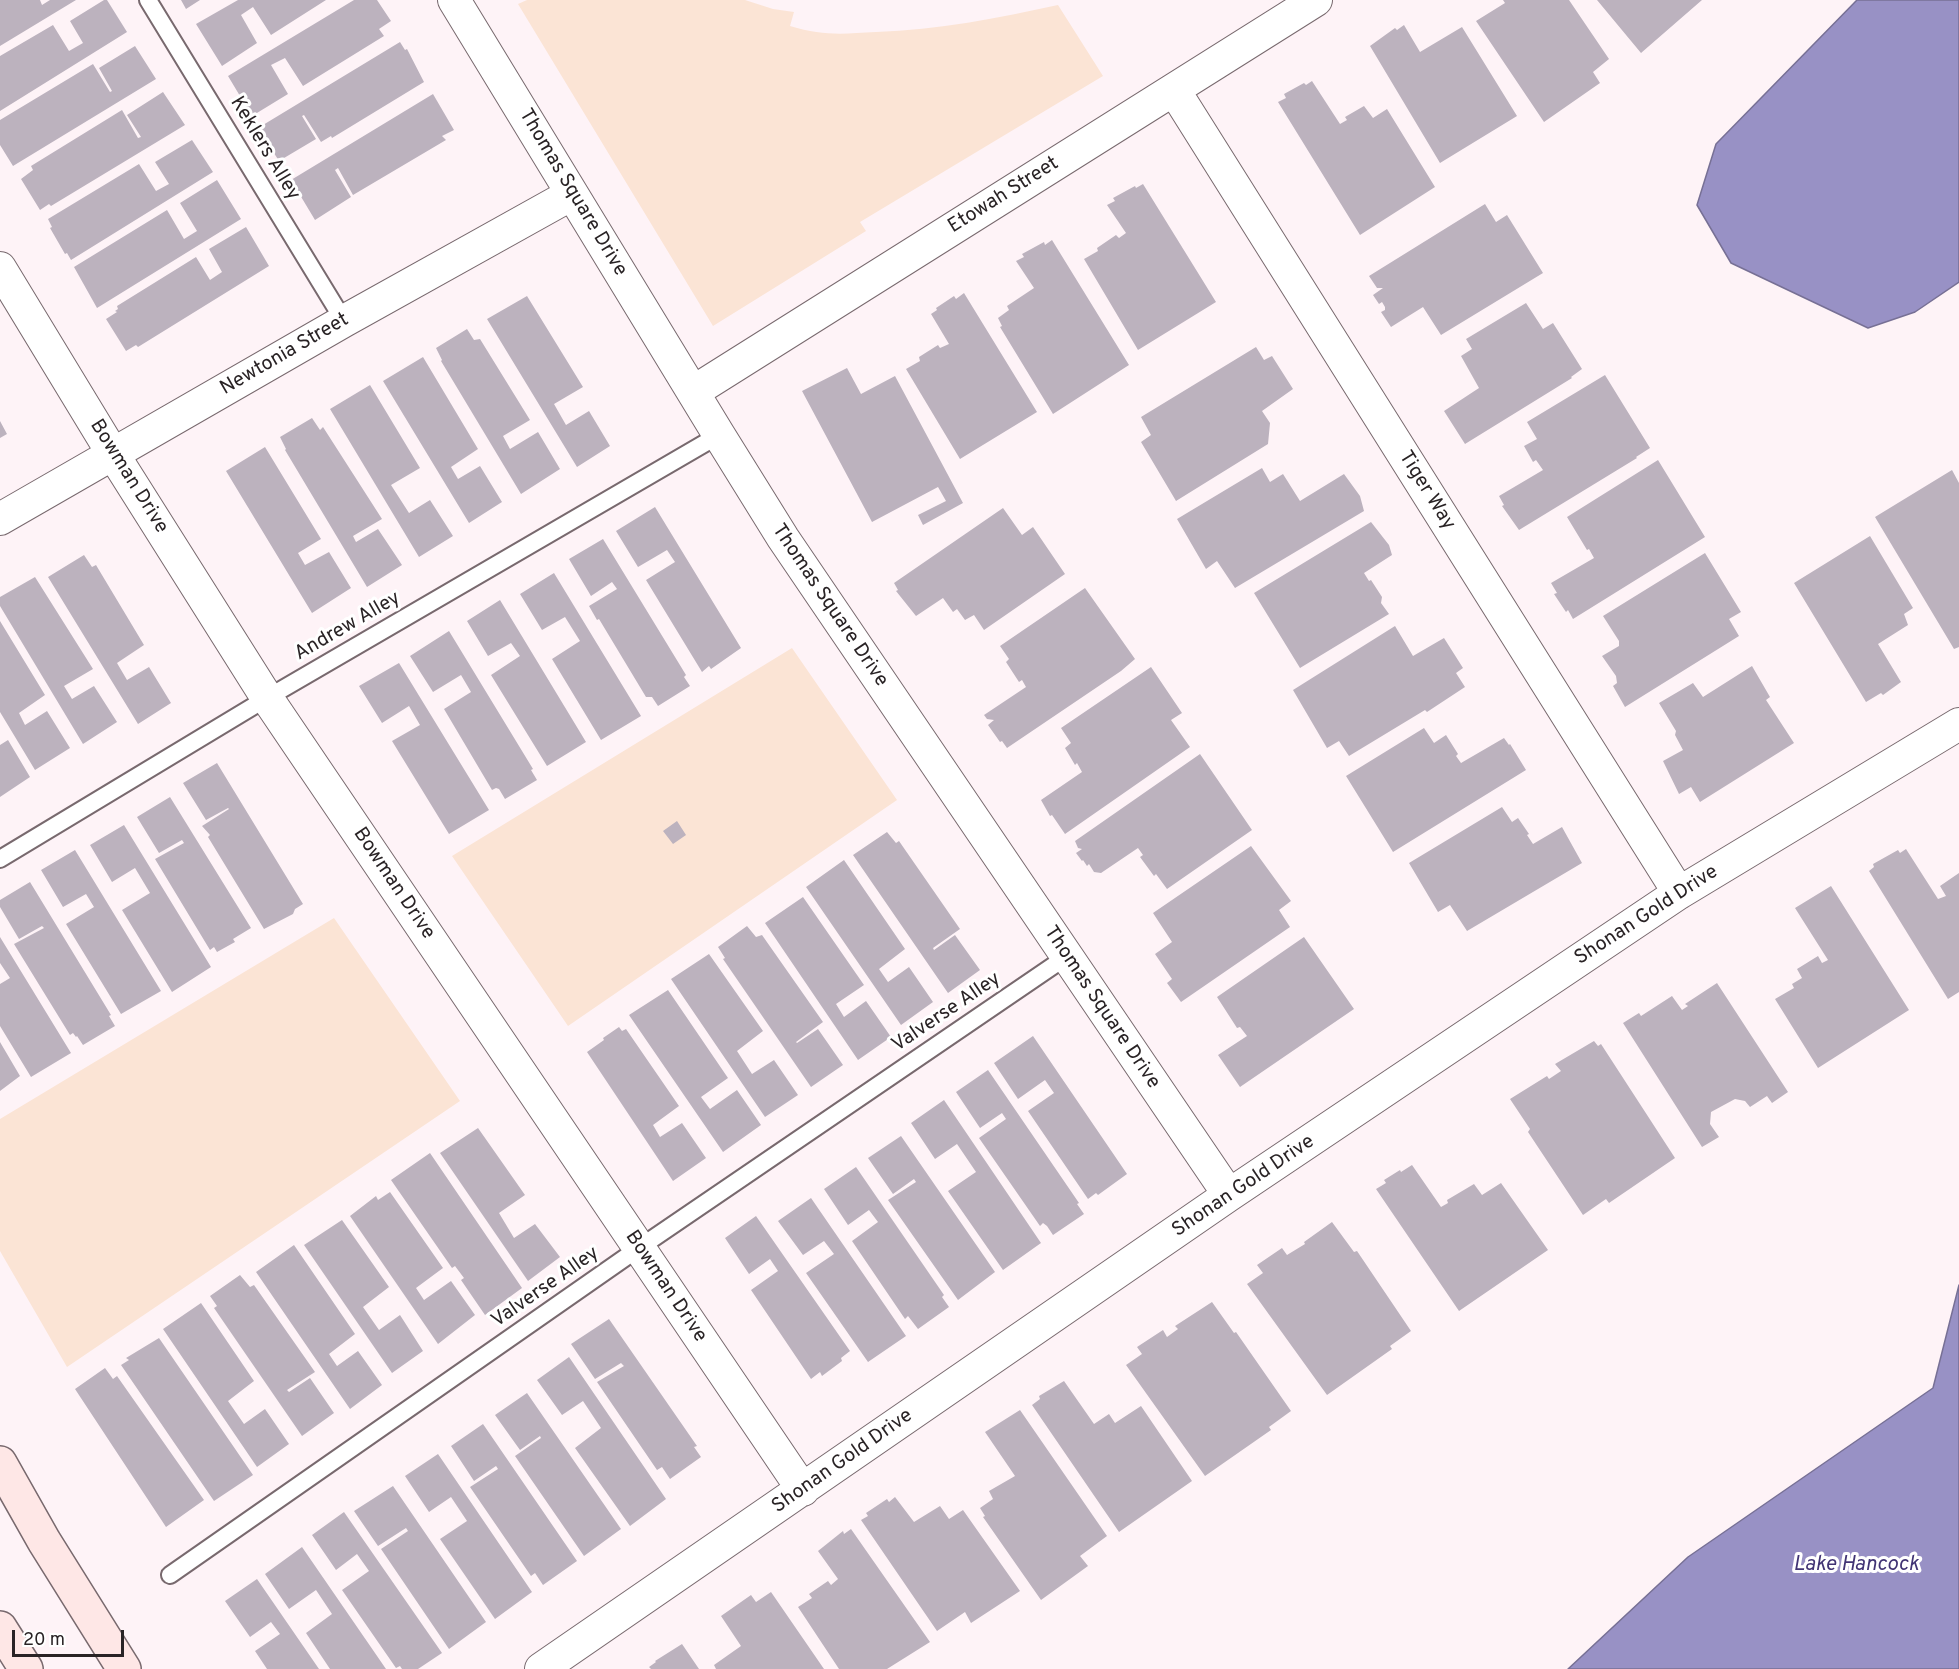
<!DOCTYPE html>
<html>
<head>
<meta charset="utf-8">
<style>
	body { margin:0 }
	#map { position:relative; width:1959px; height:1669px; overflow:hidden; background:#fef3f7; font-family:Overpass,sans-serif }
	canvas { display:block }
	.scale { position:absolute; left:12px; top:1630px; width:112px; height:27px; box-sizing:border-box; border:3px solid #292325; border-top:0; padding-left:8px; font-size:18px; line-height:21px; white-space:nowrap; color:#292325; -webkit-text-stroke:4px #fff; paint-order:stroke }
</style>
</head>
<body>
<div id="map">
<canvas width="1959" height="1669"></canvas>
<div class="scale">20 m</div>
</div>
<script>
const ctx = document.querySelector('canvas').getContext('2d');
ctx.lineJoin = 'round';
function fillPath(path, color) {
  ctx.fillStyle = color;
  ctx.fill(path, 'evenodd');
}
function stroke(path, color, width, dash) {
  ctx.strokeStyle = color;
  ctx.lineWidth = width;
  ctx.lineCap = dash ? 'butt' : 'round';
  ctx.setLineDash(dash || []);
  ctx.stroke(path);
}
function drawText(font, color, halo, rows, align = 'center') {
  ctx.font = font + ' Overpass,sans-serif';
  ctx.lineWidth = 6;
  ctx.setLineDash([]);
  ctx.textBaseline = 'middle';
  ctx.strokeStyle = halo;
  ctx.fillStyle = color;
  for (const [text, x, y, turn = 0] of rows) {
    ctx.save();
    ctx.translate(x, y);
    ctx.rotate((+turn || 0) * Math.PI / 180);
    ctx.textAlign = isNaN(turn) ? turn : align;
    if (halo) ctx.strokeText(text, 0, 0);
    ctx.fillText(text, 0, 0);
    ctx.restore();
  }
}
fillPath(new Path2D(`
	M527,0H745L773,9L794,12L790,26C823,36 842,34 876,32C938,30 998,18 1058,5L1103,76L860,222L866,231L713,326L518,4Z
	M792,648L897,800L568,1026L452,856Z
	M334,918L460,1101L67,1367L0,1251V1119Z`), '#fbe4d5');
const water = new Path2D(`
	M1857,0H1959V282L1915,312L1868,328L1731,263L1697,205L1716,144Z
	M1959,1285V1669H1568L1688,1557L1933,1388Z`);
fillPath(water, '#9891c5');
stroke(water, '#777095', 1.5);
fillPath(new Path2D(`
	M0,0H40L42,5L50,0H76L0,46Z
	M104,0H107L127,32L0,111V56L53,25L69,51L83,43L70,21Z
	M181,0H200L186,9Z
	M238,0H326L271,35L253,7L241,15L257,43L222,66L196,24Z
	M354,0H377L391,21L379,29L384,36L303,86L285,58L271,65L288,94L252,116L228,76Z
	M1503,0H1569L1609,59L1593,72L1600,83L1544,122L1476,21L1505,3Z
	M1597,0H1702L1641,53Z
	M1404,25L1420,52L1462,27L1517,116L1440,163L1370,46L1395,28L1397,30Z
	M400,42L405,50L407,49L424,82L332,138L331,136L321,142L304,115L302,116L316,139L279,161L258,128Z
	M135,46L156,79L13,166L0,145V120L93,64L110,92L112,91L99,68Z
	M1312,81L1340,124L1347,120L1345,117L1364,106L1373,118L1387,109L1435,187L1360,235L1278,102L1286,98L1284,94L1304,83L1306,85Z
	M163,92L185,125L51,206L49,204L40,210L21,179L33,170L31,166L122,110L138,138L141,137L127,115Z
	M433,94L454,130L442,136L446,140L353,195L338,168L335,170L351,197L315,220L291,180Z
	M192,140L213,172L71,260L67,253L65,254L50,228L52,227L48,219L139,164L156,191L169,184L155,162Z
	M217,180L241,219L97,308L74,267L167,210L184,239L197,231L180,203Z
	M1143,184L1216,302L1138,350L1084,259L1098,251L1097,248L1116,235L1119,238L1126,233L1107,205L1115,201L1113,198L1135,186L1136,188Z
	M1485,204L1496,222L1507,215L1543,273L1441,335L1423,307L1391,327L1381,312L1385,310V307L1382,302L1379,304L1373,295L1383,288H1377L1369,276Z
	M246,227L269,266L138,347L136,345L126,351L106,319L117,312L115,311L118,309L117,306L196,257L210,280L222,272L209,249Z
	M1052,240L1129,365L1053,414L1000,327L1002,326L998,318L1009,310L1007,306L1034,288L1016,261L1024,257L1022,254L1044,242L1045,245Z
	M964,293L1037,412L960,459L906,369L920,361L919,357L938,345L940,348L949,344L931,314L937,310L936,308L954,296L956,299Z
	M527,296L583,387L554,404L566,425L589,411L610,446L577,467L487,319Z
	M1526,303L1543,329L1553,323L1582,369L1571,377L1572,378L1465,444L1444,411L1479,388L1461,356L1472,349L1466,339Z
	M467,329L474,340L480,339L530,420L503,436L510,449L538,432L560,469L521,494L441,361L442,360L436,348Z
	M1256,347L1264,360L1272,356L1293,389L1262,411L1270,423L1268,444L1176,501L1141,442L1151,435L1141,417Z
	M423,357L478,449L451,467L458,479L480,466L502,502L469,523L383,381Z
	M847,368L861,394L895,376L963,503L923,525L918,515L946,501L938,487L872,522L802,391Z
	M1605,375L1650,448L1636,457L1637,458L1519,530L1502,506L1504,505L1499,496L1543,470L1536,460L1533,462L1524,446L1537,439L1527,422Z
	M370,385L420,468L391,485L409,513L430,500L453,536L419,557L330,409Z
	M312,418L320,430L323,427L382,519L353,536L356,542L378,529L402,565L367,587L285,450L286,449L280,437Z
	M0,421L7,434L0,438Z
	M265,447L321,539L298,553L305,565L329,552L351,588L312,613L226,471Z
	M1658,460L1705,537L1573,619L1568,610L1566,612L1554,594L1557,593L1551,583L1594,558L1589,549L1587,550L1567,517Z
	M1262,468L1270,482L1283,474L1300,501L1344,474L1360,496L1364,511L1235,588L1217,561L1206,569L1177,519Z
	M1952,470L1959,483V647L1954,649L1875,517Z
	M655,507L741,648L711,669L709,666L702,672L646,580L675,562L667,550L638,567L616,531Z
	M1003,508L1022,535L1033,527L1065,574L984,630L974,615L965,620L957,609L953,612L943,598L916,616L896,591L898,590L894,583Z
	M1371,522L1389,545L1392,555L1364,573L1369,581L1371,580L1382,597L1381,603L1389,614L1300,668L1254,593Z
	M1870,536L1913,608L1904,614L1908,625L1878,644L1901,682L1883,695L1881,693L1866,702L1794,583Z
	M603,539L686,675L684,677L690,686L658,706L652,697H646L599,619L597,620L589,606L617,589L612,582L591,596L569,559Z
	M1705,553L1741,612L1729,619L1739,636L1625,707L1613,686L1617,683L1616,676L1602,656L1619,646V641L1603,616Z
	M84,555L92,567L96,565L144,645L117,663L127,680L149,667L171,703L138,724L48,577Z
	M554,573L641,716L601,740L552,659L580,641L565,617L542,630L520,594Z
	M35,577L93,669L64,686L72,699L94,686L117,722L83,744L0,606V597Z
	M1085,588L1135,659L1121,671L1007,748L1002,741L1000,742L988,725L994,720L987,719L984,715L1026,687L1022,680L1019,682L1006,662L1009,659L1000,646Z
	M500,600L586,742L547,766L491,675L520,656L511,643L488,656L467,621Z
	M0,621L45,695L19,713L25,725L47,711L70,748L35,770L0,712Z
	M1395,626L1413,656L1444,638L1463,668L1456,673L1465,687L1427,712L1425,710L1349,756L1339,741L1327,748L1293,690Z
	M449,631L533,769L531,770L537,780L505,799L499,789L496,788L492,790L444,709L471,692L461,675L433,692L410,656Z
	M399,663L489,810L449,834L392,741L420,725L409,706L382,723L359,686Z
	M1752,666L1770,697L1766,700L1794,743L1700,802L1691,787L1679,794L1663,761L1683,750L1675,735L1676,731L1659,703L1693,683L1703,697Z
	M1151,667L1182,713L1171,720L1190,747L1065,834L1052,815L1050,816L1041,800L1082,772L1077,763L1075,765L1065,748L1071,743L1061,728Z
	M1424,728L1434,743L1446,735L1458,754L1456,756L1461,763L1504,738L1509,745L1510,744L1526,770L1393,852L1346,776Z
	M8,740L30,777L0,797V745Z
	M1200,754L1252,830L1167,889L1156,874L1154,876L1140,857L1143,855L1138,848L1101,873L1094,872L1089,864L1087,866L1083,860L1082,861L1076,853L1082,849L1078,848L1075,841Z
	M217,763L303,904L295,909L293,914L264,929L208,837L210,835L202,826L229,809L228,808L206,820L183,783Z
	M170,797L251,928L233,939L235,942L217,952L214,947L210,950L155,859L184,843L182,840L159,853L137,817Z
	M1502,807L1512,822L1518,818L1529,834L1527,835L1533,844L1562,827L1582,863L1467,931L1450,905L1438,912L1409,863Z
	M677,821L686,835L673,844L663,831Z
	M124,825L211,967L172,992L122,910L150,893L135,868L112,882L90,845Z
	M887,832L896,843L899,841L960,929L933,948L934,950L955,935L980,970L948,993L853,855Z
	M1251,846L1291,901L1279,910L1290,927L1181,1002L1167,983L1172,979L1155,954L1172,942L1153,913Z
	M1906,849L1938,899L1946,896L1940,886L1959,873V992L1948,999L1869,871L1874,867L1873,864L1898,850L1900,853Z
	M75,850L161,991L121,1014L66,924L94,907L86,894L63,907L41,870Z
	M844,860L905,949L879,969L888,982L909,967L933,1002L901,1025L806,887Z
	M30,882L111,1015L109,1016L115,1026L83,1045L77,1036L76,1037L73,1033L70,1035L14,944L44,928L42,926L19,939L0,907V900Z
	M1831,886L1909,1010L1818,1068L1775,999L1794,988L1792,984L1802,978L1797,969L1818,956L1822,963L1828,960L1795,908Z
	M803,897L864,985L836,1004L844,1017L866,1001L891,1037L858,1060L765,923Z
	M747,926L756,937L762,935L823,1022L796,1042L797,1043L818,1029L843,1065L811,1087L723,959L725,958L718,947Z
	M0,937L71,1053L31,1077L0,1026V984L10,978L0,963Z
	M1304,937L1354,1009L1240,1087L1218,1055L1247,1036L1240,1027L1237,1028L1217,997Z
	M709,954L763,1031L737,1051L752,1074L774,1060L798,1095L765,1117L671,979Z
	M1717,983L1788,1092L1772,1103L1767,1096L1750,1107L1745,1101L1735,1099L1711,1112L1710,1124L1719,1137L1702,1147L1623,1023L1639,1013L1641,1016L1672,996L1682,1010L1688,1006L1685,1004Z
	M668,990L728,1078L701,1097L710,1109L737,1090L761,1125L723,1152L629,1015Z
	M619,1027L622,1031L626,1029L679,1106L653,1125L660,1137L682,1123L706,1158L673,1181L587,1052L604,1040L603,1038Z
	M1033,1036L1127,1174L1098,1195L1096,1193L1088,1199L1028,1111L1054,1093L1045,1080L1018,1099L994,1063Z
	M1594,1041L1598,1046L1601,1044L1675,1158L1609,1203L1606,1199L1583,1215L1528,1132L1530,1129L1510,1099L1547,1076L1549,1079L1561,1071L1555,1064Z
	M0,1042L20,1076L0,1091Z
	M988,1070L1079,1203L1077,1204L1084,1214L1053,1235L1047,1226L1043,1223L1040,1226L979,1138L1006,1119L1002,1113L980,1128L956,1092Z
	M944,1100L1041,1243L1003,1270L948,1191L976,1172L957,1144L935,1159L911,1123Z
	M478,1128L525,1195L499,1213L514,1238L535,1224L560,1257L528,1281L440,1153Z
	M901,1136L995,1272L958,1300L888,1200L916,1182L914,1179L893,1194L868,1158Z
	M430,1153L522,1288L485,1315L461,1280L464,1278L455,1266L452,1268L391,1180Z
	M1412,1165L1441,1207L1448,1203L1447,1200L1474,1184L1482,1195L1501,1183L1548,1250L1459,1311L1376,1189L1386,1183L1384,1180L1400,1170L1401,1172Z
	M856,1167L944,1295L942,1297L949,1307L918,1329L908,1316L905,1319L852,1241L878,1222L869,1210L848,1225L824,1189Z
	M390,1192L443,1268L416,1288L424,1300L451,1281L475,1315L438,1344L350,1216L376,1196L378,1200Z
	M811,1198L906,1336L868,1362L806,1273L834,1254L824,1241L803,1255L778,1221Z
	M756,1216L850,1351L841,1358L842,1361L822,1376L820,1372L811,1379L751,1290L778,1271L770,1259L749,1274L725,1238Z
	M342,1220L389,1287L363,1307L379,1330L400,1315L423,1351L392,1373L304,1245Z
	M1332,1222L1354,1252L1357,1251L1411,1331L1390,1346L1392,1349L1327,1395L1247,1284L1263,1273L1257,1265L1282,1248L1287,1255L1305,1244L1304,1242Z
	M294,1245L355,1334L329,1354L337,1366L358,1351L382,1385L350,1409L256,1272Z
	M240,1275L250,1287L254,1285L315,1372L287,1390L289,1392L310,1378L334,1413L302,1436L214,1308L217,1306L210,1296Z
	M1212,1302L1234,1333L1236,1332L1291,1411L1269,1427L1271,1430L1205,1476L1126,1365L1142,1354L1137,1347L1163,1330L1167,1337L1178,1329L1175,1326Z
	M201,1303L254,1381L228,1401L244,1424L265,1409L289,1444L257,1467L163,1329Z
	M609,1319L697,1446L694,1447L701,1457L670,1479L662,1467L657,1470L597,1382L624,1366L621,1363L595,1379L571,1344Z
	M159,1338L253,1475L214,1501L121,1365L129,1360L126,1358Z
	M569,1357L666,1499L630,1526L575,1448L601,1428L583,1401L562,1415L537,1380Z
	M105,1368L113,1379L117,1376L204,1500L166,1527L75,1389Z
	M1064,1381L1094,1424L1109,1414L1115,1423L1141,1406L1192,1481L1119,1532L1032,1405L1040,1399L1039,1396Z
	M527,1393L621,1529L584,1556L515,1456L541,1438L540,1436L520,1450L495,1415Z
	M1020,1410L1107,1536L1080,1556L1088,1566L1041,1600L983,1517L985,1516L980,1508L993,1499L989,1491L1015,1476L985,1432Z
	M483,1424L577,1561L543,1585L535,1573L531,1576L470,1487L498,1469L496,1466L474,1481L451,1446Z
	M438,1454L532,1592L495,1619L440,1539L467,1521L451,1497L429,1512L405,1476Z
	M393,1486L486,1622L449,1649L381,1549L408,1531L406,1528L378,1546L354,1511Z
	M895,1497L914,1522L940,1506L949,1519L963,1510L1020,1591L971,1623L965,1612L937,1631L861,1520L868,1516L866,1513L887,1499L889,1502Z
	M344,1512L442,1653L418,1669H402L400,1666L396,1668L342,1590L369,1571L357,1554L336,1570L312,1535Z
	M851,1529L930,1642L887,1669H839L798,1607L812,1598L809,1594L828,1581L831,1585L838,1579L818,1551L843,1531L844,1534Z
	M302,1547L386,1669H330L306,1633L332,1614L316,1590L289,1609L265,1574Z
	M257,1579L319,1669H267L255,1651L280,1634L271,1622L250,1637L225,1601Z
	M771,1592L824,1669H716L714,1665L741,1646L721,1616L751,1595L756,1602Z
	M682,1644L699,1669H651L649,1667L656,1662L655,1661Z`), '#bcb2be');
const lane = new Path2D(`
	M148,0L344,321
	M0,859L267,698L719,435
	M170,1575L639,1248L1066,957`);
const street = new Path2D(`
	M454,0L719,435L783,538L1229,1195
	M1174,90L1679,893
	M0,268L113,454L267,698L803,1490
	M693,392L1316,0
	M0,519L344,321L572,194
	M541,1669L1229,1195L1679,893L1959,724`);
const secondary = new Path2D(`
	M0,1463L44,1541L124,1669
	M0,1628L26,1669`);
stroke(lane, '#78696e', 20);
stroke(street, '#78696e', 34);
stroke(secondary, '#78696e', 36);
stroke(lane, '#fff', 16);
stroke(street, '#fff', 32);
stroke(secondary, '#fee7e6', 33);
drawText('20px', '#292325', '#fff', [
	["Keklers Alley",264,149,59],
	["Thomas Square Drive",572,193,59],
	["Etowah Street",1004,196,-32],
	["Newtonia Street",285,355,-30],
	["Bowman Drive",128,477,58],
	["Tiger Way",1426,491,58],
	["Thomas Square Drive",829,606,56],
	["Andrew Alley",348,627,-30],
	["Bowman Drive",393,884,56],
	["Shonan Gold Drive",1647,916,-33],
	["Thomas Square Drive",1101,1008,56],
	["Valverse Alley",947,1013,-34],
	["Shonan Gold Drive",1244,1187,-34],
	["Bowman Drive",665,1287,56],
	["Valverse Alley",546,1288,-35],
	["Shonan Gold Drive",843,1462,-35]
]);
drawText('italic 21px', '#413474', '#fff', [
	["Lake Hancock",1856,1566]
]);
</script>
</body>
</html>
